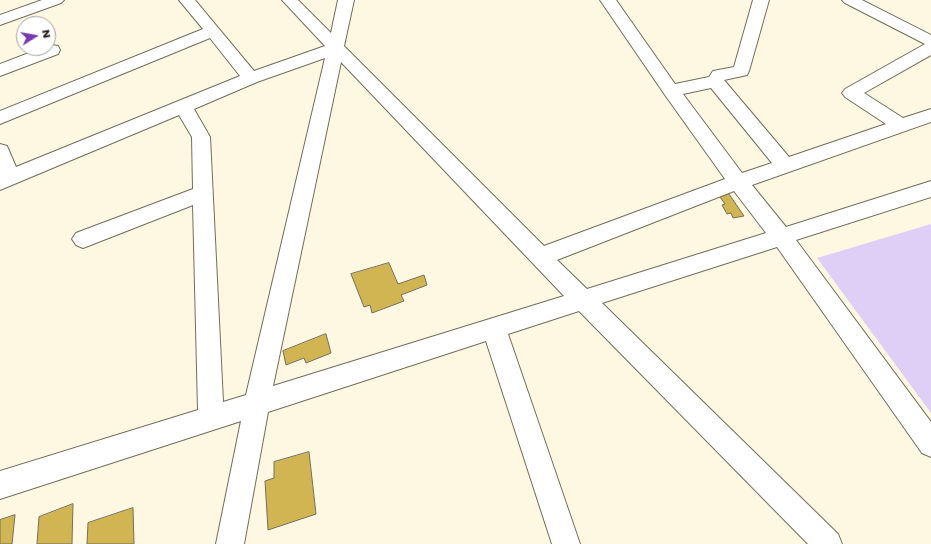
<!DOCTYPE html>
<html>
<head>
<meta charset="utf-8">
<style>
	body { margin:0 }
	#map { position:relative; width:931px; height:544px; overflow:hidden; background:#fef8e3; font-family:Poppins,sans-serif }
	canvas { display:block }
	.north { position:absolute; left:16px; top:16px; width:40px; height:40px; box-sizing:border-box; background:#fff; border:1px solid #a4a3a0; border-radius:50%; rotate:79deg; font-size:11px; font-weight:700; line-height:16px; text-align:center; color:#1b1811 }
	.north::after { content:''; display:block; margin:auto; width:14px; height:18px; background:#753aaf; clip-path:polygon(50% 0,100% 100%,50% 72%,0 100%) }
</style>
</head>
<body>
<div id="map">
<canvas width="931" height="544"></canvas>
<div class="north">N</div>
</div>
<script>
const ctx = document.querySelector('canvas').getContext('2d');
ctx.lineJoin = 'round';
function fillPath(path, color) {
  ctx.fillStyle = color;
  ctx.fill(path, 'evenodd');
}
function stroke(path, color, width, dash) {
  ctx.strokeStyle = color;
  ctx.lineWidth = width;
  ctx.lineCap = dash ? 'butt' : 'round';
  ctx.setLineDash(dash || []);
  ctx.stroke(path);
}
fillPath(new Path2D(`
	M931,224V413L817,258Z`), '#dfcff7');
const building = new Path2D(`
	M729,194L744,216L733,218L731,213L727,214L722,205L725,204L720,197Z
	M389,263L398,284L424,275L427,285L401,295L404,301L372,313L370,305L364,307L351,274Z
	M326,334L331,353L306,363L304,358L286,365L283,351Z
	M309,452L316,514L268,530L265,481L274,478V462Z
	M73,504L72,544H37L39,517Z
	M133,508L134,544H87L88,523Z
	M15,515L12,544H0V520Z`);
fillPath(building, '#d2b553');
stroke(building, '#746f5c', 1);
const minor = new Path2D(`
	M42,0H64L61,3L0,25V15Z
	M179,0H195L254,71L325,46L282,0H298L331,33L338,0H354L344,46L544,246L725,179L665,95L600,0H616L675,84L709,77L713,71L734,67L753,0H769L749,71L747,75L724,80L789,157L886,124L845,97L842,93L845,89L925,44L845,3L842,0H862L931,35V55L864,93L903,118L931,109V122L752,185L786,227L931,181V197L796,240L931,422V457L922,453L777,247L602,303L838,534L842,544H808L579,311L508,334L580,544H552L486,341L268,412L244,544H216L241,421L0,499V471L198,410L193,205L83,248L76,245L72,239L76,233L193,189L192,137L179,115L0,190V144L7,146L16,167L240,76L210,38L0,124V111L203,29ZM325,58L246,395L223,402L210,137L194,109L257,82ZM341,62L564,296L273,386ZM711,88L772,163L742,173L683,94ZM734,191L766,233L587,289L557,260Z
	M52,45L58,46L60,50L58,54L0,76V64L42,48H48V46Z`);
stroke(minor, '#736d5b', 2);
fillPath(minor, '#fff');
</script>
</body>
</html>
